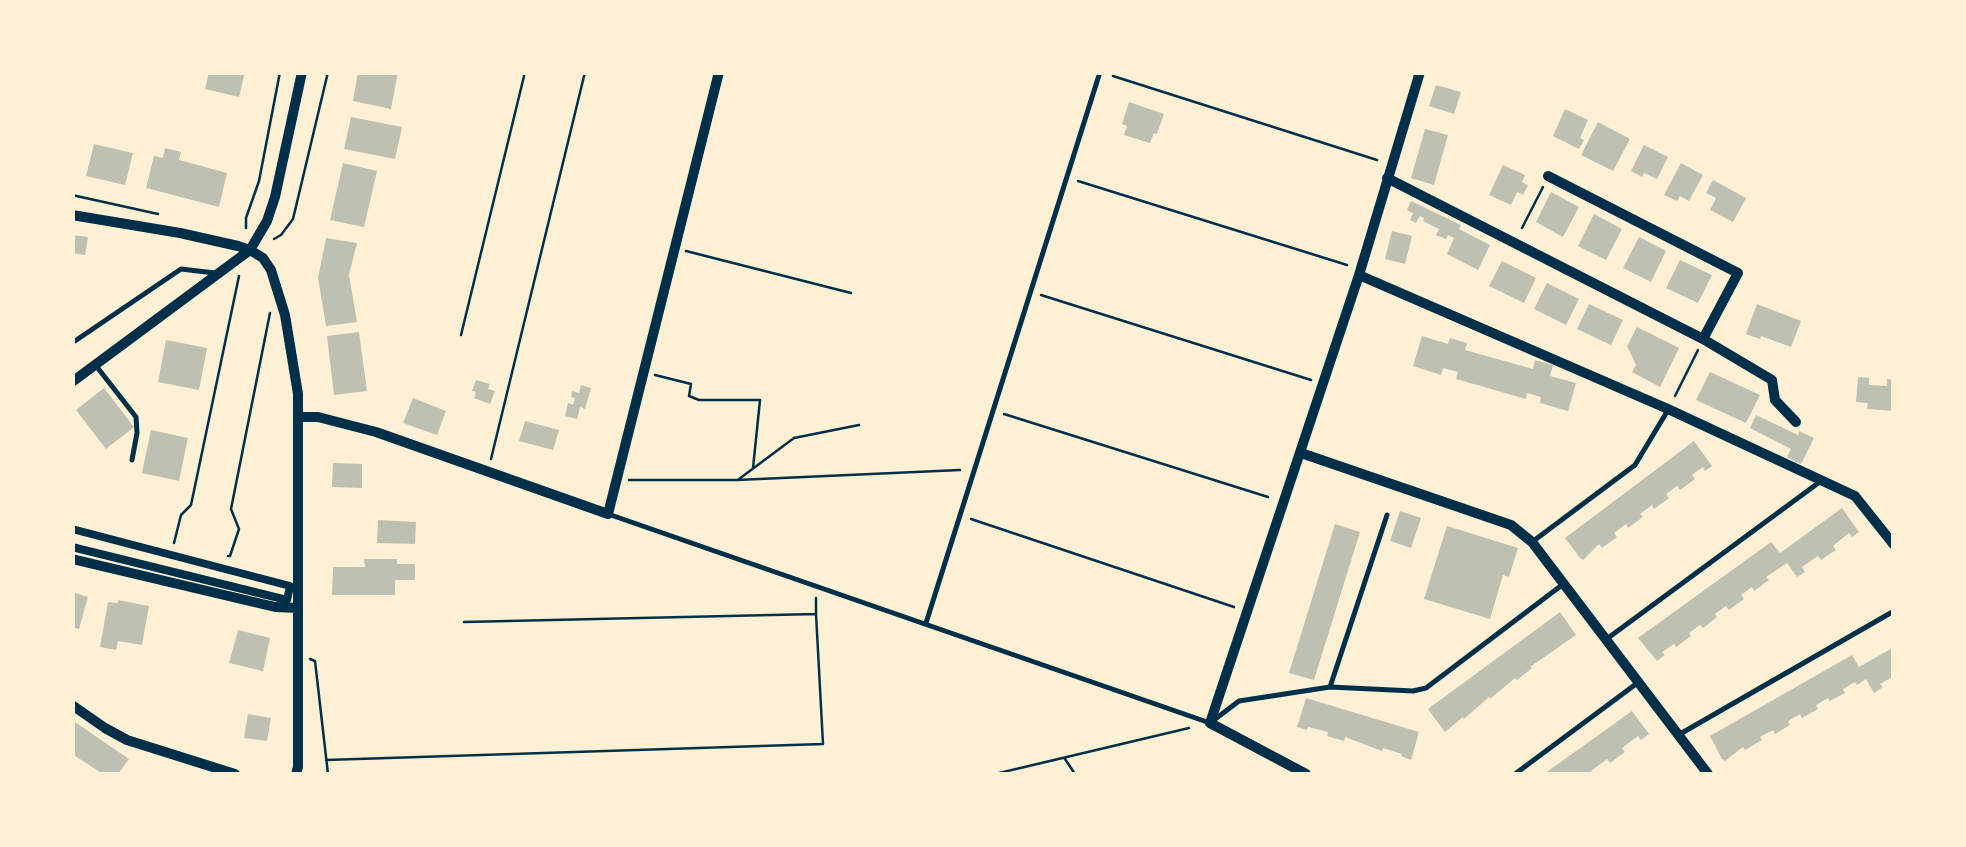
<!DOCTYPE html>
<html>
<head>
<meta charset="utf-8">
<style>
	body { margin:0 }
	#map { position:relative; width:1966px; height:847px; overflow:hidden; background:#fdf0d5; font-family:"Times New Roman",serif }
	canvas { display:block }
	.frame { position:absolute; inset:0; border:75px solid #fdf0d5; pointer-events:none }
</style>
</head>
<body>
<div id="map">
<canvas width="1966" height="847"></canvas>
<div class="frame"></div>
</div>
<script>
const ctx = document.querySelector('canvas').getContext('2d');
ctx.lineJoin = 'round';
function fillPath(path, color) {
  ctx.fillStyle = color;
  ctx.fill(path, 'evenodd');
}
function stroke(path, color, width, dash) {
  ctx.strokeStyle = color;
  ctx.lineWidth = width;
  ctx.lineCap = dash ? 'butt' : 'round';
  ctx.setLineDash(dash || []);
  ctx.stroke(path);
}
fillPath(new Path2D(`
	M209,72H245L239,97L205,89Z
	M358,72H398L391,109L353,101Z
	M1436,85L1461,92L1454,114L1429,106Z
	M1129,102L1164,114L1157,134L1154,133L1150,143L1124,135L1127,126L1122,124Z
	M1565,109L1588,120L1580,138L1584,140L1579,149L1553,136Z
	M351,117L402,127L395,159L344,149Z
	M1598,122L1630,139L1613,171L1581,155Z
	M1425,129L1448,135L1434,185L1411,178Z
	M94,144L133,153L125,185L86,176Z
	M1644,145L1668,157L1657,179L1644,173L1642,177L1631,171Z
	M165,148L181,152L179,160L227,173L219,207L146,188L154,156L163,158Z
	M343,163L377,171L364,227L330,220Z
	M1681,163L1703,175L1689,201L1680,196L1677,201L1664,195Z
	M1503,165L1525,175L1522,182L1528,185L1523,195L1517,192L1511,205L1489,195Z
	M1713,180L1746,198L1733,222L1710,210L1716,198L1706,193Z
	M1551,192L1579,207L1563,237L1536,222Z
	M1411,201L1461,225L1459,229L1490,245L1478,270L1447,254L1454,238L1448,235L1446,239L1436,235L1439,229L1423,221L1424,218L1420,216L1416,223L1410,220L1413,213L1407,210Z
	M1594,214L1622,229L1606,260L1578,246Z
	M1392,231L1412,236L1405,264L1385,259Z
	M72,235L88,237L85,255L72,253Z
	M1639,237L1666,251L1651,282L1623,268Z
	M326,238L357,243L349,275L357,322L326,326L318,278Z
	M1680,260L1712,275L1698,303L1666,288Z
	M1502,261L1536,278L1524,303L1489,286Z
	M1547,283L1579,299L1566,325L1534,309Z
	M1589,304L1623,320L1611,345L1577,329Z
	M1757,304L1801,321L1791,347L1761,336L1760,339L1746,334Z
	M1637,327L1679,348L1660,387L1632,372L1636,365L1627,346Z
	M359,332L367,391L334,395L327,336Z
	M1422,336L1448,344L1450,338L1467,343L1465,350L1533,369L1535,360L1553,365L1550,376L1576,383L1568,411L1540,403L1541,397L1527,393L1526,399L1456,379L1458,372L1443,368L1441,375L1413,366Z
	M166,340L207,348L199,390L158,382Z
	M1710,372L1760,395L1746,423L1696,400Z
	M1858,377L1869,378V385L1887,386V379L1894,380V411L1867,409L1868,403L1856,402Z
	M476,380L490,384L488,389L495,391L490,404L474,398L476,392L472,391Z
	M581,385L591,388L585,409L580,407L577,419L565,416L568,403L573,405L575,398L571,397L572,391L579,393Z
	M104,388L134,427L106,449L76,410Z
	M413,398L446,411L437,435L403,423Z
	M1756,415L1798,435L1799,431L1814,438L1801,464L1787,457L1791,449L1750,428Z
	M525,421L559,430L553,450L519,441Z
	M151,430L188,438L179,481L142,473Z
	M1694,441L1712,466L1705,471L1703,467L1692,475L1695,479L1680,490L1677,486L1666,494L1669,498L1654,509L1652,505L1640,514L1643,517L1628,528L1626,524L1614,533L1617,537L1602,548L1599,544L1583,560L1580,558L1565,538Z
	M333,463L362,464V488L332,487Z
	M1842,508L1859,532L1852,537L1849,533L1833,546L1836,550L1821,560L1818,556L1802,567L1805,572L1797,577L1787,563L1766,577L1769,580L1754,591L1752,587L1741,595L1744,599L1729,610L1726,606L1715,614L1717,617L1703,628L1700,625L1689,633L1691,636L1676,647L1674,644L1662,652L1665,655L1657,661L1638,638L1771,542L1780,553Z
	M1400,511L1421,518L1411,548L1390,541Z
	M378,520L416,522L415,544L377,543Z
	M1335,524L1360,532L1314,680L1289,673Z
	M1447,526L1518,548L1509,577L1503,575L1490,619L1424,599Z
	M364,559H397V564H415V580H395V595H332L333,567H365Z
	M72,592L88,597L79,629L72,627Z
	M118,600L149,606L142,645L118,641L116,650L100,647L108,602L118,603Z
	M1560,612L1576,635L1530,667L1532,668L1517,680L1515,678L1490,699L1489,697L1464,719L1463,717L1445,732L1428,709Z
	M238,630L270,638L263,671L229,663Z
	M1894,647V676L1880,684L1883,687L1874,693L1866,679L1857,685L1855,682L1843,689L1845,693L1830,701L1828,698L1816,705L1818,709L1802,718L1800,714L1788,721L1790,725L1775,734L1773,730L1760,737L1762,740L1745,750L1743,747L1725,761L1722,759L1710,736L1852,655L1859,667Z
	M1306,698L1419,732L1411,760L1401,756L1402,754L1383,748L1382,751L1345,737L1344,741L1327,736L1328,732L1308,727L1307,730L1297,727Z
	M1632,711L1649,734L1641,740L1638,736L1622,748L1625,752L1610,763L1607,759L1591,771L1594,774H1544Z
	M248,714L271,718L267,741L244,738Z
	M72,720L129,759L118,774H103L72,754Z`), '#bec0b2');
stroke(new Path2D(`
	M1113,76L1377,160
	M1078,181L1347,265
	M72,195L158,214
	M246,228V218L259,181L280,72
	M1522,228L1543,187
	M274,239L281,235L293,219L328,72
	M686,251L851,293
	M1041,295L1311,380
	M461,335L525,72
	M655,375L691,384L689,396L699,400H760L753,468
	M1675,396L1698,350
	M1004,414L1268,497
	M491,459L585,72
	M739,479L794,438L859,425
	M629,480H737L960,470
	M971,519L1234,607
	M174,543L181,515L191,505L239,276
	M228,556H230L239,529L231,509L270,313
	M464,622L816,614V598
	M310,659L315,661L328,774
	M1065,759L1075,774
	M326,760L823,744L816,614
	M995,774L1189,728`), '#003049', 2.5);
stroke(new Path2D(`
	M72,343L181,269L215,273
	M97,367L136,417L137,433L132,460
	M608,514L1210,723L1239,701L1330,687L1413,691L1426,688L1562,585
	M1532,542L1635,465L1668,410
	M926,623L1100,72
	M1608,638L1821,481
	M1330,687L1387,515
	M1680,734L1894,611
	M1515,774L1636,684`), '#003049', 5);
stroke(new Path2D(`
	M72,529L290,586L287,600L72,547`), '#003049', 8);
stroke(new Path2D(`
	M1548,176L1738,273L1703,339
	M1387,178L1703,339L1772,380L1775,400L1796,422
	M72,215L180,233L238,246L250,250L263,258L271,270L285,315L298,394V767L296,774
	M1359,275L1668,409L1855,496L1894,545
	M72,382L250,250L267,221L275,197L302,72
	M299,417H318L376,432L608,514L719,72
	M1301,453L1511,525L1532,542L1708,774
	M72,559L275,607L298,608
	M72,705L105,728L127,740L235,774
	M1306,774L1210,723L1359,275L1420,72`), '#003049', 10);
</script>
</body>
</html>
